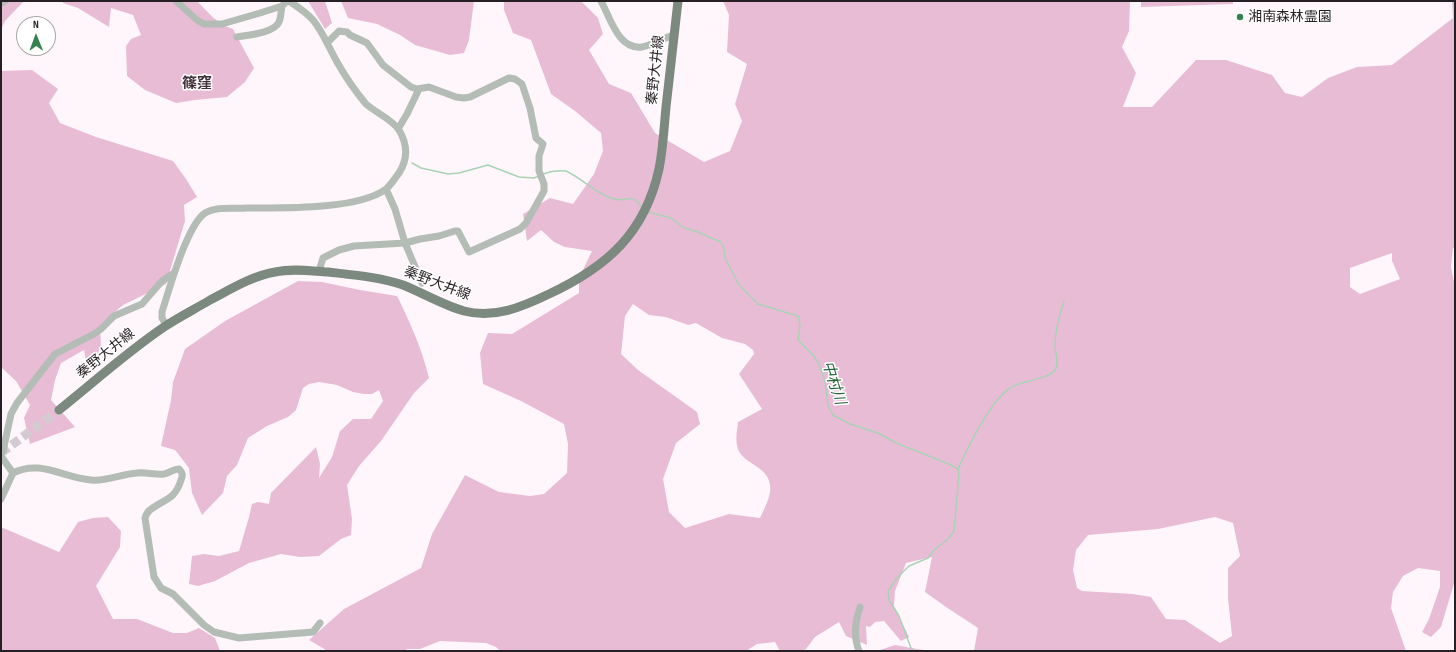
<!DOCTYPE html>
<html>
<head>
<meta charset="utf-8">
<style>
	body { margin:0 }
	#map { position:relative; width:1456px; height:652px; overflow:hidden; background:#fff6fb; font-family:"Sofia Sans Condensed",sans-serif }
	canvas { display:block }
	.frame { position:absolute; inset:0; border:2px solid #261f23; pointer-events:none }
	.north { position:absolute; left:16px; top:16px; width:40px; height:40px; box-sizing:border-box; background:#fff; border:1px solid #a8a5a7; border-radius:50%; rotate:359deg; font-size:11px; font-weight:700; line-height:16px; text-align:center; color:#261f23 }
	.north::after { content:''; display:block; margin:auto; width:14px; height:18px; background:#35814f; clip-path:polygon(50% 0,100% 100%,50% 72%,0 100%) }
</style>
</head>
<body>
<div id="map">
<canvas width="1456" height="652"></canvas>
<div class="frame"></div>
<div class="north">N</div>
</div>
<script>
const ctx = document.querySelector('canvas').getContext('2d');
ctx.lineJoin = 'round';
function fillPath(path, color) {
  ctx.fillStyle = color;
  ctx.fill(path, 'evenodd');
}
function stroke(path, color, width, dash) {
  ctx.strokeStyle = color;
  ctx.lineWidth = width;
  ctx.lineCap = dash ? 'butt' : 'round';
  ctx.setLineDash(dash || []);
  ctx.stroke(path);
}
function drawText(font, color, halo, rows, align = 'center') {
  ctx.font = font + ' "Sofia Sans Condensed","Noto Sans JP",sans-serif';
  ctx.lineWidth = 3;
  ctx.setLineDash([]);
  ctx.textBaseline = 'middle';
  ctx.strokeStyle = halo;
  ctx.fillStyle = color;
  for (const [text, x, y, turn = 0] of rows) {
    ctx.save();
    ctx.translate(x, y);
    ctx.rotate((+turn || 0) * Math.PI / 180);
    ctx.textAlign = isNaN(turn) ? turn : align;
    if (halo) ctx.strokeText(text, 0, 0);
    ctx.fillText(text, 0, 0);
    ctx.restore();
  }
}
fillPath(new Path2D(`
	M1,1H24L5,21L1,30Z
	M62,1H197C208,12 218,25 233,29L254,68L245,82L227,97L195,100L176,103L145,90L127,76L126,46L131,39L141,35L133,15L111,8L109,27L78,8L63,3Z
	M308,1H325L332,23L325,29Z
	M341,1H474L469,40L464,53L450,55L415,45L400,35L377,24L348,18Z
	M504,1H581L598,18L603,34L589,50L609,84L631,93L655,133L704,162L730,151L742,121L735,104L747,64L727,52L729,15L723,1H1130L1129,31L1122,47L1136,73L1123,107H1152L1196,60H1226L1272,75L1285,93L1302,97L1328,78L1357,67L1392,65L1453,18L1452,1H1455V247L1453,248L1451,267L1455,287V580L1441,627L1431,637L1422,632L1429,619L1440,587V571L1418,568L1403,576L1393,592L1391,608L1406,651H974L978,628L946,607L925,592L932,557L906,563L895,591L894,606L909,637L901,641L884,621L875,622L870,627L866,626L867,645L846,636L839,622L815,637L806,649L801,651H780L775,642L757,644L746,651H500L496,647L486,643L440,641L420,649H407L406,651H325L326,650L309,640L344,609L421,568L432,534L465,475L499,492L530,496L544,494L567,473L568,444L564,424L521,401L483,384L480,353L488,333L512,334L579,293V278L592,251L565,247L554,242L541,230L527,241L523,214L550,198L573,204L594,174L603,151L601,133L575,111L551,94L531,40L513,33L504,10ZM1392,253V261L1400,279L1360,294L1350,287V268ZM633,304L649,315L666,317L688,325L696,323L722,338L745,344L753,350L754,354L739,374L762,409L738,422C737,430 735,441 738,449C743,464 768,466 770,485C772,495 764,509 760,518L729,514L685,528L669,512L663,479L676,443L700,424L697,412L638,370L621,354L625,316ZM1215,517L1233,523L1240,556L1228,568V598L1232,636L1220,643L1185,620L1166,619L1151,597L1133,594L1082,591L1077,588L1073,570L1076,550L1088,535L1158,529Z
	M1141,1H1233V4L1141,7Z
	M32,70L58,89L49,103L60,123L96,137L173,161L186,179L197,197L184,205L185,221L166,284L123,305L100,325L101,347L88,371L84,350L61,363L55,380L51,400L75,427L30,444L24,418L30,405L16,381L1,367V71Z
	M298,281L322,282L360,290L397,296C410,322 422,349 429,378L414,393L381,441L359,466L347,485L352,519L351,535L341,539L319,556L300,557L281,554L249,563L215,581L198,586L189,584L192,556L204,554L219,556L239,551L249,517L252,504L258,502L269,504L271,493L316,447L320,464L319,478L332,457L340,431L353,419H371L383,401L379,390L372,394H364L353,392L337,385L319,382L309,384L303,388L296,410L288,417L267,426L248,438L237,465L227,476L223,493L202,515L192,493L189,468L175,450L161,446L171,400L173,382L185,349L225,321Z
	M108,517L121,531L120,547L96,586L113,619H137L173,633H187L199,628L215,638L220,651H1V527L59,552L78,522L93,518Z
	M895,645L923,650L926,651H879L880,650Z`), '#e9bcd6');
stroke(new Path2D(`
	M412,163L421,168L448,174L459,173L488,165L519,177L534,178L539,176
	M543,174C551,171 557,170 566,171C582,178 597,195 614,199C629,203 629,191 642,207
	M648,212L671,218L684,228L695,231L721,242L724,249L725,258L739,285L758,304L798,316L800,325L798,340L812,354L818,362L825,381L828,405L833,415L850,424L878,433L896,443L949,464L958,469L959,473L954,531L947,540L935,549L928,558L909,566L896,579L888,591L889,600L899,616L911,648L913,651
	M958,469C968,447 990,401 1010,388C1021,380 1048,380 1055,370C1060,363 1055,353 1055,346C1055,330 1059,316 1064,301`), '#a9d3b4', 1.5);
stroke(new Path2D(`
	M1,453L59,410`), '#d4cbd0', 9, [9, 4.5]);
stroke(new Path2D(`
	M176,1L197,20L204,24H222L260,13L282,6L287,1
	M601,1C610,17 618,50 642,47C653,45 663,38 674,35
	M1,3L5,1
	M237,37C248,35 274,33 279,22C281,18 281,11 282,6
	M398,129L407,114L419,89
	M386,189L395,209L405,243L422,283
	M319,271L323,258L339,250L354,246L405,243L420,239L439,236L455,231H458L469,252L520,229L526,223L544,191V184L539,171V156L543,144L536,138L530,108L522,84L515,79L509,78L470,97L464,98L456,97L429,87L417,89L411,87L383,65L367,43L350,35L347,32L339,31L327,43
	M166,325L162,318V312C169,290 187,225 205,213C216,206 234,209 247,208C282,208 358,210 386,189C391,185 395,178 399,173C408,159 408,145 399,130C392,119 376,113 366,104C355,91 345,76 337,62C329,48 323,32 313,20C306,12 298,7 289,1
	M1,454L3,451L11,414L17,403L55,354L94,334L101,329L114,316L142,304L162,281L174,273
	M1,456L13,473L1,499
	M13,473C39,459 64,478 91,480C106,482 121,474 137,473C146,472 155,475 164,474C170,473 173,469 179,469C183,473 183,475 181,480C175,500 164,499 150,510C147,512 146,515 145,518L154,577L161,588L173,594L204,625L214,632L239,638L313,632L320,623
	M859,651C853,636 855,622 860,607`), '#b4bcb6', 7);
stroke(new Path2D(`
	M59,410C94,382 127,352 164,327C179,317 195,309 210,300C231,289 252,276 275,272C293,268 311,271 328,272C354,275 379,277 403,285C423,293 443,305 464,311C494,319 522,307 549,294C607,267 645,233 659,169C663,149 664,128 666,107C670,72 674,36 678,1`), '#7b897e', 9);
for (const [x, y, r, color] of [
	[1240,17,4,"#35814f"]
]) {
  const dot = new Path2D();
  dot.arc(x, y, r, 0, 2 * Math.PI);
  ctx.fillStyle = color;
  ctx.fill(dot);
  stroke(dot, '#fff', 1.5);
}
drawText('14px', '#261f23', '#fff', [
	["湘南森林霊園",1248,17]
], 'left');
drawText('14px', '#261f23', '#fff', [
	["秦野大井線",656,70,-84],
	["秦野大井線",437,284,21],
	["秦野大井線",106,354,-39]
]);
drawText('bold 15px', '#40303a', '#fff', [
	["篠窪",197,84]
]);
drawText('italic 15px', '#25633b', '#fff', [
	["中村川",833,383,72]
]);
</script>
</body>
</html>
